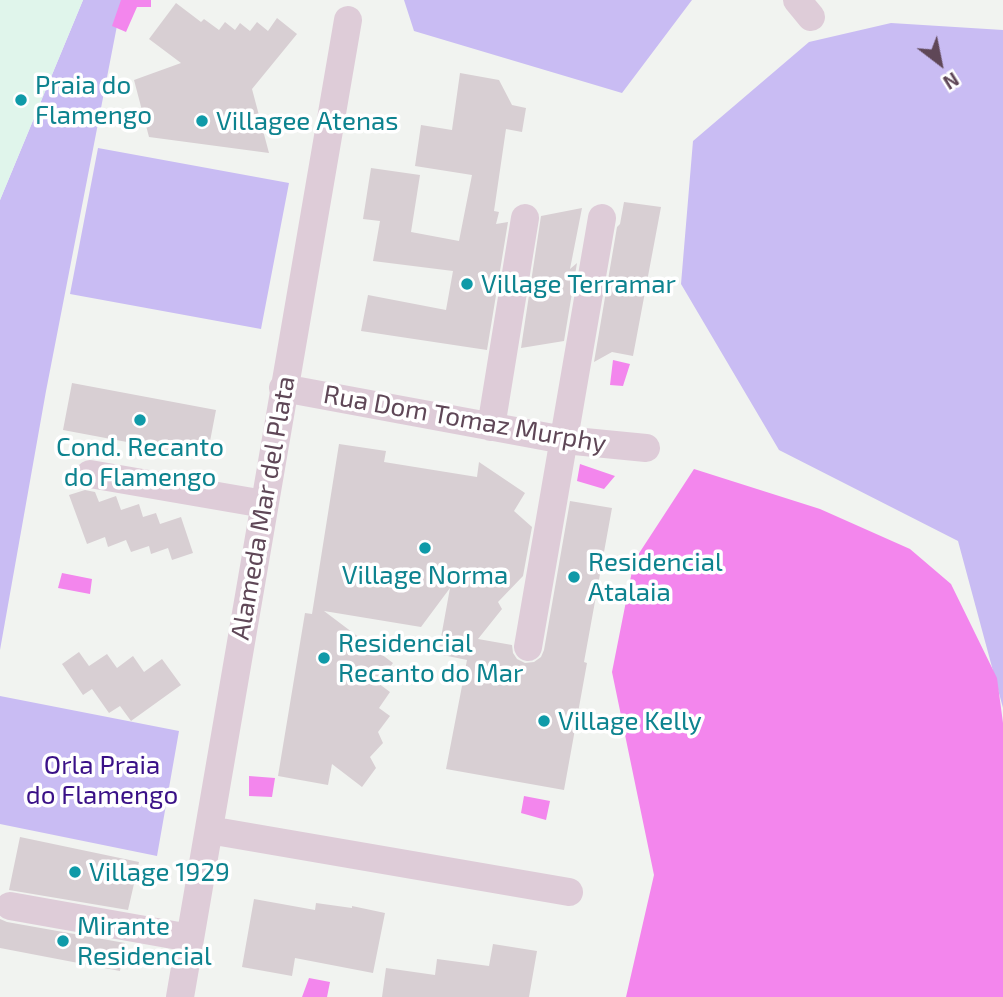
<!DOCTYPE html>
<html>
<head>
<meta charset="utf-8">
<style>
	body { margin:0 }
	#map { position:relative; width:1003px; height:997px; overflow:hidden; background:#f1f3f0; font-family:"Exo 2",sans-serif }
	canvas { display:block }
	.north { position:absolute; left:905px; top:28px; width:70px; height:70px; -webkit-text-stroke:5px #fff; paint-order:stroke; rotate:148deg; font-size:19px; font-weight:700; line-height:28px; text-align:center; color:#5f4757 }
	.north::after { content:''; display:block; margin:auto; width:24px; height:32px; background:#5f4757; clip-path:polygon(50% 0,100% 100%,50% 72%,0 100%) }
</style>
</head>
<body>
<div id="map">
<canvas width="1003" height="997"></canvas>
<div class="north">N</div>
</div>
<script>
const ctx = document.querySelector('canvas').getContext('2d');
ctx.lineJoin = 'round';
function fillPath(path, color) {
  ctx.fillStyle = color;
  ctx.fill(path, 'evenodd');
}
function stroke(path, color, width, dash) {
  ctx.strokeStyle = color;
  ctx.lineWidth = width;
  ctx.lineCap = dash ? 'butt' : 'round';
  ctx.setLineDash(dash || []);
  ctx.stroke(path);
}
function drawText(font, color, halo, rows, align = 'center') {
  ctx.font = font + ' "Exo 2",sans-serif';
  ctx.lineWidth = 7;
  ctx.setLineDash([]);
  ctx.textBaseline = 'middle';
  ctx.strokeStyle = halo;
  ctx.fillStyle = color;
  for (const [text, x, y, turn = 0] of rows) {
    ctx.save();
    ctx.translate(x, y);
    ctx.rotate((+turn || 0) * Math.PI / 180);
    ctx.textAlign = isNaN(turn) ? turn : align;
    if (halo) ctx.strokeText(text, 0, 0);
    ctx.fillText(text, 0, 0);
    ctx.restore();
  }
}
fillPath(new Path2D(`
	M83,0H122L46,391L0,650V200Z
	M404,0H692L622,93L414,31Z
	M891,23L1003,30V708L958,541L779,450L681,284L693,141L809,42Z
	M98,148L289,183L261,329L70,294Z
	M0,696L179,731L157,856L0,824Z`), '#c9bcf3');
fillPath(new Path2D(`
	M0,0H83L0,200Z`), '#e0f5eb');
fillPath(new Path2D(`
	M121,0H151V7H137L126,32L112,26Z
	M613,360L630,364L623,386L610,385Z
	M580,464L615,476L604,489L577,481Z
	M694,469L820,509L910,549L951,584L997,678L1003,723V997H626L654,875L612,672L634,561Z
	M62,573L92,579L90,594L58,588Z
	M249,776L275,778L272,797L249,796Z
	M524,796L550,801L546,820L521,813Z
	M309,978L330,982L327,997H302Z`), '#f386ed');
fillPath(new Path2D(`
	M176,3L201,22L204,19L219,30L225,22L235,30L240,23L250,31L257,22L268,31L277,18L297,34L252,89L269,153L149,137L134,80L181,63L149,39Z
	M460,73L499,80L512,105L526,108L522,132L506,129L494,211L499,212L496,224L508,222L487,350L361,331L368,295L446,310L453,271L373,261L380,221L363,219L371,168L420,175L411,232L459,241L472,175L415,166L421,125L452,130Z
	M624,202L661,207L633,356L612,352L594,362L617,227L620,224Z
	M582,208L570,269L577,263L564,341L521,348L541,216Z
	M72,383L216,410L207,457L63,430Z
	M339,444L386,451L384,462L477,477L479,462L525,493L514,511L532,527L523,576L498,602L502,609L478,639L512,645L513,653L517,659L525,663L534,662L541,657L544,650L570,501L612,508L584,662L587,663L564,790L446,769L467,660L438,654L450,588L421,627L324,611L393,663L378,683L390,692L379,708L390,716L378,732L383,743L370,757L376,768L362,787L332,764L328,785L278,776L305,613L312,614Z
	M85,490L95,492L99,502L116,496L121,510L139,504L143,517L156,513L160,524L181,517L193,553L172,560L168,548L151,554L149,546L131,552L126,540L108,547L105,537L87,544L69,495Z
	M79,652L89,666L107,654L117,668L133,656L144,672L162,659L181,685L131,721L120,706L109,713L92,689L83,695L62,664Z
	M20,837L139,862L128,910L9,890Z
	M254,899L315,910L316,903L352,908V906L385,913L373,973L295,958L292,976L242,967Z
	M0,919L7,922L125,943L120,971L0,948Z
	M493,944L537,951L529,997H382L386,968L435,975L437,959L489,966Z`), '#d8cfd3');
stroke(new Path2D(`
	M797,0L811,17
	M283,388L564,440L646,448
	M491,427L525,218
	M90,474L264,504
	M528,647L602,218
	M209,830L569,892
	M10,906L190,938
	M180,997L348,20`), '#deccd8', 28);
for (const [x, y, r, color] of [
	[21,100,7,"#0f9aa8"],
	[202,121,7,"#0f9aa8"],
	[467,284,7,"#0f9aa8"],
	[140,420,7,"#0f9aa8"],
	[425,548,7,"#0f9aa8"],
	[574,577,7,"#0f9aa8"],
	[324,658,7,"#0f9aa8"],
	[544,721,7,"#0f9aa8"],
	[75,872,7,"#0f9aa8"],
	[63,941,7,"#0f9aa8"]
]) {
  const dot = new Path2D();
  dot.arc(x, y, r, 0, 2 * Math.PI);
  ctx.fillStyle = color;
  ctx.fill(dot);
  stroke(dot, '#fff', 2.5);
}
drawText('26px', '#0d838f', '#fff', [
	["Praia do",35,85],
	["Flamengo",35,115],
	["Villagee Atenas",216,121],
	["Village Terramar",481,284],
	["Cond. Recanto",140,447,"center"],
	["do Flamengo",140,477,"center"],
	["Residencial",588,562],
	["Atalaia",588,592],
	["Village Norma",425,575,"center"],
	["Residencial",338,643],
	["Recanto do Mar",338,673],
	["Village Kelly",558,721],
	["Village 1929",89,872],
	["Mirante",77,926],
	["Residencial",77,956]
], 'left');
drawText('26px', '#5f4757', '#fff', [
	["Rua Dom Tomaz Murphy",465,419,10],
	["Alameda Mar del Plata",263,508,-80]
]);
drawText('26px', '#3a1187', '#fff', [
	["Orla Praia",102,765],
	["do Flamengo",102,795]
]);
</script>
</body>
</html>
